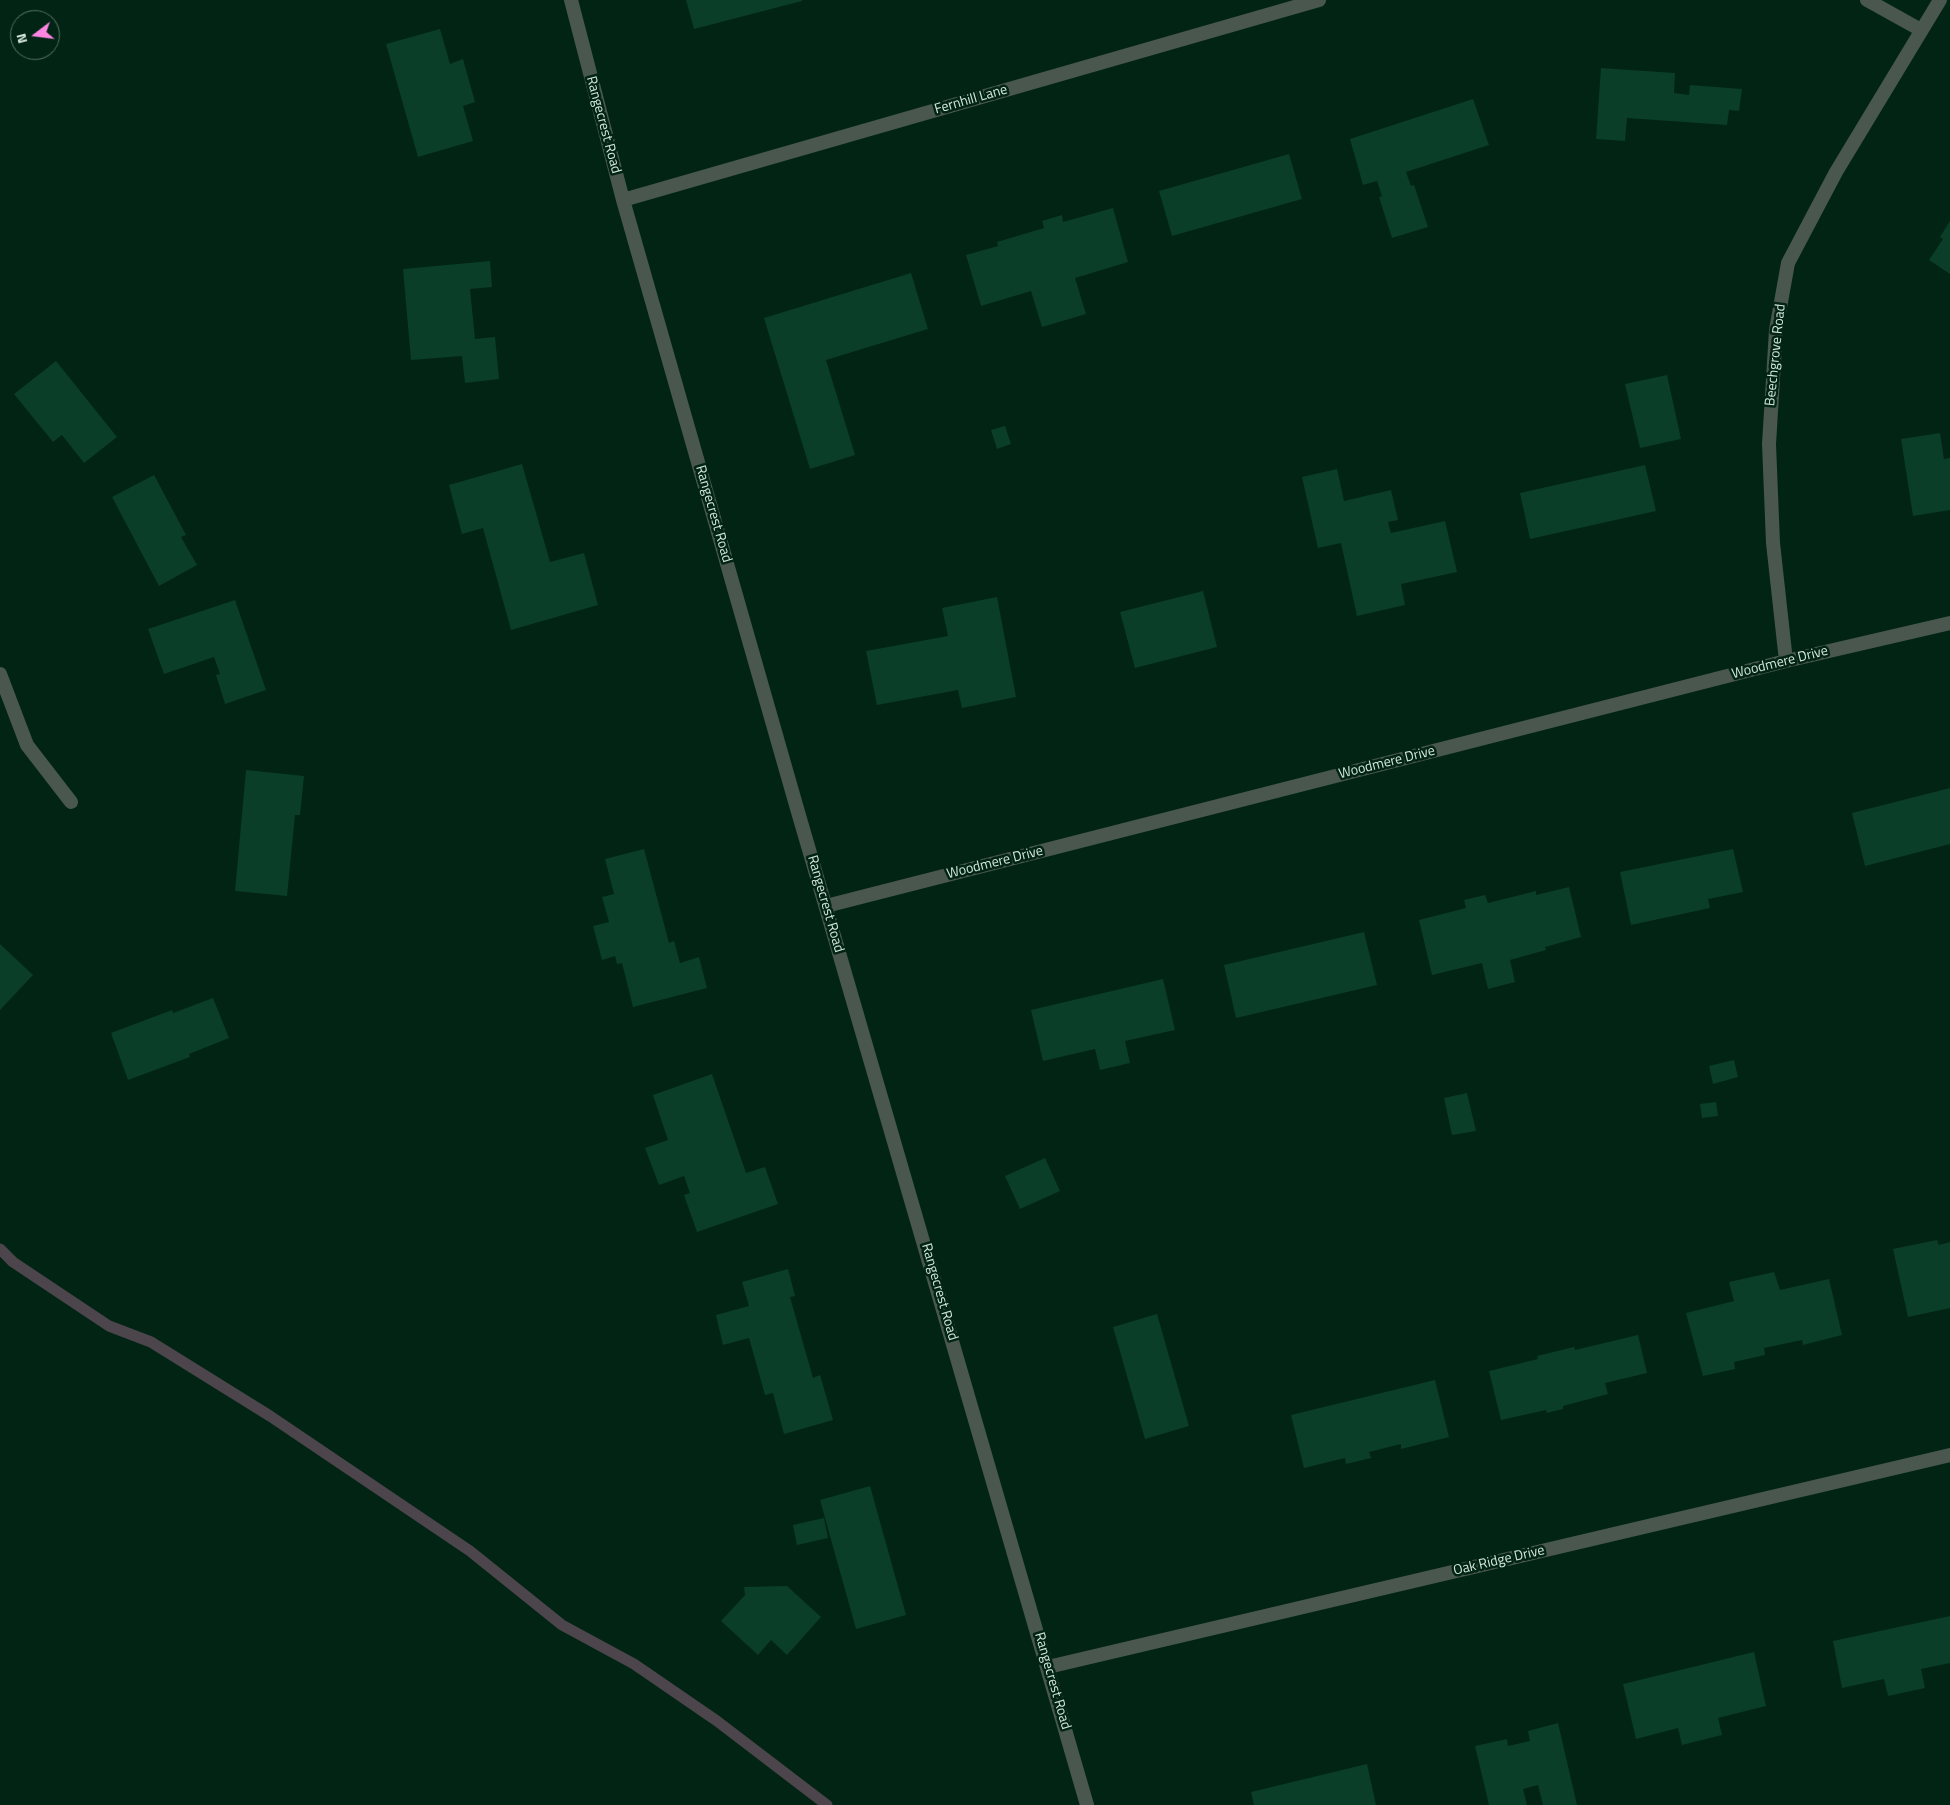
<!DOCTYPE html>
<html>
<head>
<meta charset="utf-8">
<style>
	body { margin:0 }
	#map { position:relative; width:1950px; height:1805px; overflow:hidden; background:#022415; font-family:"Titillium Web",sans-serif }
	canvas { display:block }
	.north { position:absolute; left:10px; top:10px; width:50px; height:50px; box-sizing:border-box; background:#022415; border:1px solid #567265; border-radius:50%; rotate:255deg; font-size:14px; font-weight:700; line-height:20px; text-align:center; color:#d4e7dc }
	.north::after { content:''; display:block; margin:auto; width:18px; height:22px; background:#fe86e1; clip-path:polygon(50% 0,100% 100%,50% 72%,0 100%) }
</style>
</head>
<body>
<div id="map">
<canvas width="1950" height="1805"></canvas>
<div class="north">N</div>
</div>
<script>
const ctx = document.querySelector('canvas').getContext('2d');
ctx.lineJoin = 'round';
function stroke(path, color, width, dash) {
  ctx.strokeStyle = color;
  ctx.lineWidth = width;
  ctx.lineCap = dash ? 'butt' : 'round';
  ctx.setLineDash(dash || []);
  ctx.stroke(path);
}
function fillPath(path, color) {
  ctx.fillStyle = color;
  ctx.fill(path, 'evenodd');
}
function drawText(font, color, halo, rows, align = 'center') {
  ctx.font = font + ' "Titillium Web",sans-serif';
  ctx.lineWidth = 5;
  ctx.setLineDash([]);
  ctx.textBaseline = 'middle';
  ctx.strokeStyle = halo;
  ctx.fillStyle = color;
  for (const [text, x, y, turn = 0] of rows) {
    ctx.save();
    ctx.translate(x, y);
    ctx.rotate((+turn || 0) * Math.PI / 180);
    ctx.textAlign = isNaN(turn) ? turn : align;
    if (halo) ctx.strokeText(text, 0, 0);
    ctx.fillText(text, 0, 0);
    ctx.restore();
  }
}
stroke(new Path2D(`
	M0,1249L13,1262L109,1326L151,1342L270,1416L470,1551L562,1625L634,1664L717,1721L827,1805`), '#4d454c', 11);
fillPath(new Path2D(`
	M686,0H802V1L694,29Z
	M440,29L450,64L463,59L475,102L463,106L473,141L418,157L386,44Z
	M1601,68L1675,73L1674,93L1689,95L1690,85L1742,89L1739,111L1729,110L1727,125L1627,118L1625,141L1596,139Z
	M1473,99L1489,145L1406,172L1411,186L1414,185L1428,227L1392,238L1379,197L1382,196L1377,181L1363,185L1350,139Z
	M1289,154L1302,199L1172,236L1159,191Z
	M1113,208L1128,262L1075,278L1086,314L1042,327L1031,291L981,306L966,255L998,246L997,242L1044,228L1042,221L1062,215L1063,222Z
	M1950,221V274L1929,260L1943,239L1940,237Z
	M490,261L492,287L470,289L475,339L495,337L499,379L465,383L462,356L411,360L403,269Z
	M911,273L928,329L826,360L855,455L810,469L764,318Z
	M56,361L117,437L84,463L62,435L53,442L14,394Z
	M1667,375L1681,439L1640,448L1625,384Z
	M1005,426L1011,444L997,449L991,430Z
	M1940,433L1944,459L1950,458V510L1913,516L1901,439Z
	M522,464L550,562L584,553L598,605L511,630L483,528L462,534L449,485Z
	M1645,465L1656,511L1530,539L1520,493Z
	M1337,469L1344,501L1391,490L1398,520L1388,522L1391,533L1445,521L1457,572L1401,584L1405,605L1357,616L1341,543L1318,548L1302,477Z
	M154,475L186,535L181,537L197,565L159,586L112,497Z
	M1203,591L1217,647L1135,668L1120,612Z
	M997,597L1016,697L962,708L958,690L877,705L866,651L948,636L942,608Z
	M235,600L266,690L225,704L216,675L220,674L214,657L164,674L148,629Z
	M246,770L304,776L300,815H295L287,896L235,891Z
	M1950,788V844L1865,866L1852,813Z
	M644,849L669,943L674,941L680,963L699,957L707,988L633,1007L622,963L617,964L615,956L602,960L593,926L609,922L602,897L614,894L605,859Z
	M1733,849L1743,892L1708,899L1710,908L1631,925L1620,872Z
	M1569,887L1581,937L1545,947L1546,950L1510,960L1515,982L1488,989L1482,963L1432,975L1419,920L1466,908L1464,900L1485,895L1488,903L1536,891V895Z
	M1364,932L1377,985L1236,1018L1224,965Z
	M0,944L33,975L0,1010Z
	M1163,979L1175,1030L1125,1041L1130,1063L1100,1070L1095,1049L1043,1061L1031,1010Z
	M213,998L229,1038L189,1054L190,1057L128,1080L111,1033L172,1010L173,1013Z
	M1734,1060L1738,1077L1713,1084L1709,1066Z
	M712,1074L746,1173L765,1167L778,1204L697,1232L684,1195L690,1193L684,1176L659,1185L645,1148L668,1140L653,1095Z
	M1467,1093L1476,1131L1452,1135L1444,1098Z
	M1716,1102L1718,1116L1702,1118L1700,1104Z
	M1045,1158L1060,1191L1020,1209L1005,1176Z
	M1937,1240L1939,1245L1950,1242V1308L1908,1317L1893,1249Z
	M788,1269L795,1296L790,1297L813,1378L820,1375L833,1420L784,1434L773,1393L765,1395L749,1338L723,1345L716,1315L749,1306L742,1282Z
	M1774,1272L1780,1290L1829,1279L1842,1335L1803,1345L1802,1340L1764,1348L1765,1355L1734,1362L1735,1369L1703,1376L1686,1313L1734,1301L1729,1282Z
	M1157,1314L1189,1426L1145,1439L1113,1327Z
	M1638,1335L1647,1373L1605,1383L1608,1394L1563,1406V1409L1547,1413L1546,1410L1501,1420L1489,1371L1538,1359L1537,1356L1574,1347L1575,1350Z
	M1435,1380L1449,1437L1401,1449V1444L1369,1452L1371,1458L1346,1464L1345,1458L1304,1468L1291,1415Z
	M870,1486L906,1615L856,1629L820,1500Z
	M824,1518L828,1538L797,1545L793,1525Z
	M787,1586L821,1617L787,1655L771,1640L758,1655L721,1621L745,1595L744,1587Z
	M1950,1616V1663L1921,1669L1925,1688L1888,1696L1884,1679L1842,1688L1833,1641Z
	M1754,1652L1766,1706L1718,1718L1722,1735L1682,1745L1678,1728L1636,1739L1623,1684Z
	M1558,1723L1577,1805H1543L1538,1785L1523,1789L1527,1805H1489L1475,1746L1507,1739L1508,1746L1530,1741L1528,1731Z
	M1367,1764L1376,1805H1254L1251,1792Z`), '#0a3e28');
stroke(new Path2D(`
	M571,0L623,200L796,805L1087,1805
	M1867,0L1921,30
	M623,200L1319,0
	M1786,661L1773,543L1769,444L1776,330L1788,263L1836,172L1940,0
	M0,674L27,745L71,802
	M826,906L1786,661L1950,623
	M1048,1667L1950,1455`), '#49574f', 14);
drawText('14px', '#d4e7dc', '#022415', [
	["Fernhill Lane",971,100,-16],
	["Rangecrest Road",603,125,75],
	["Beechgrove Road",1776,355,-84],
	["Rangecrest Road",713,514,74],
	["Woodmere Drive",1780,663,-14],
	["Woodmere Drive",1387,763,-14],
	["Woodmere Drive",995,863,-14],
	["Rangecrest Road",825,904,74],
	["Rangecrest Road",939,1292,74],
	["Oak Ridge Drive",1499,1561,-13],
	["Rangecrest Road",1052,1681,74]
]);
</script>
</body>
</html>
